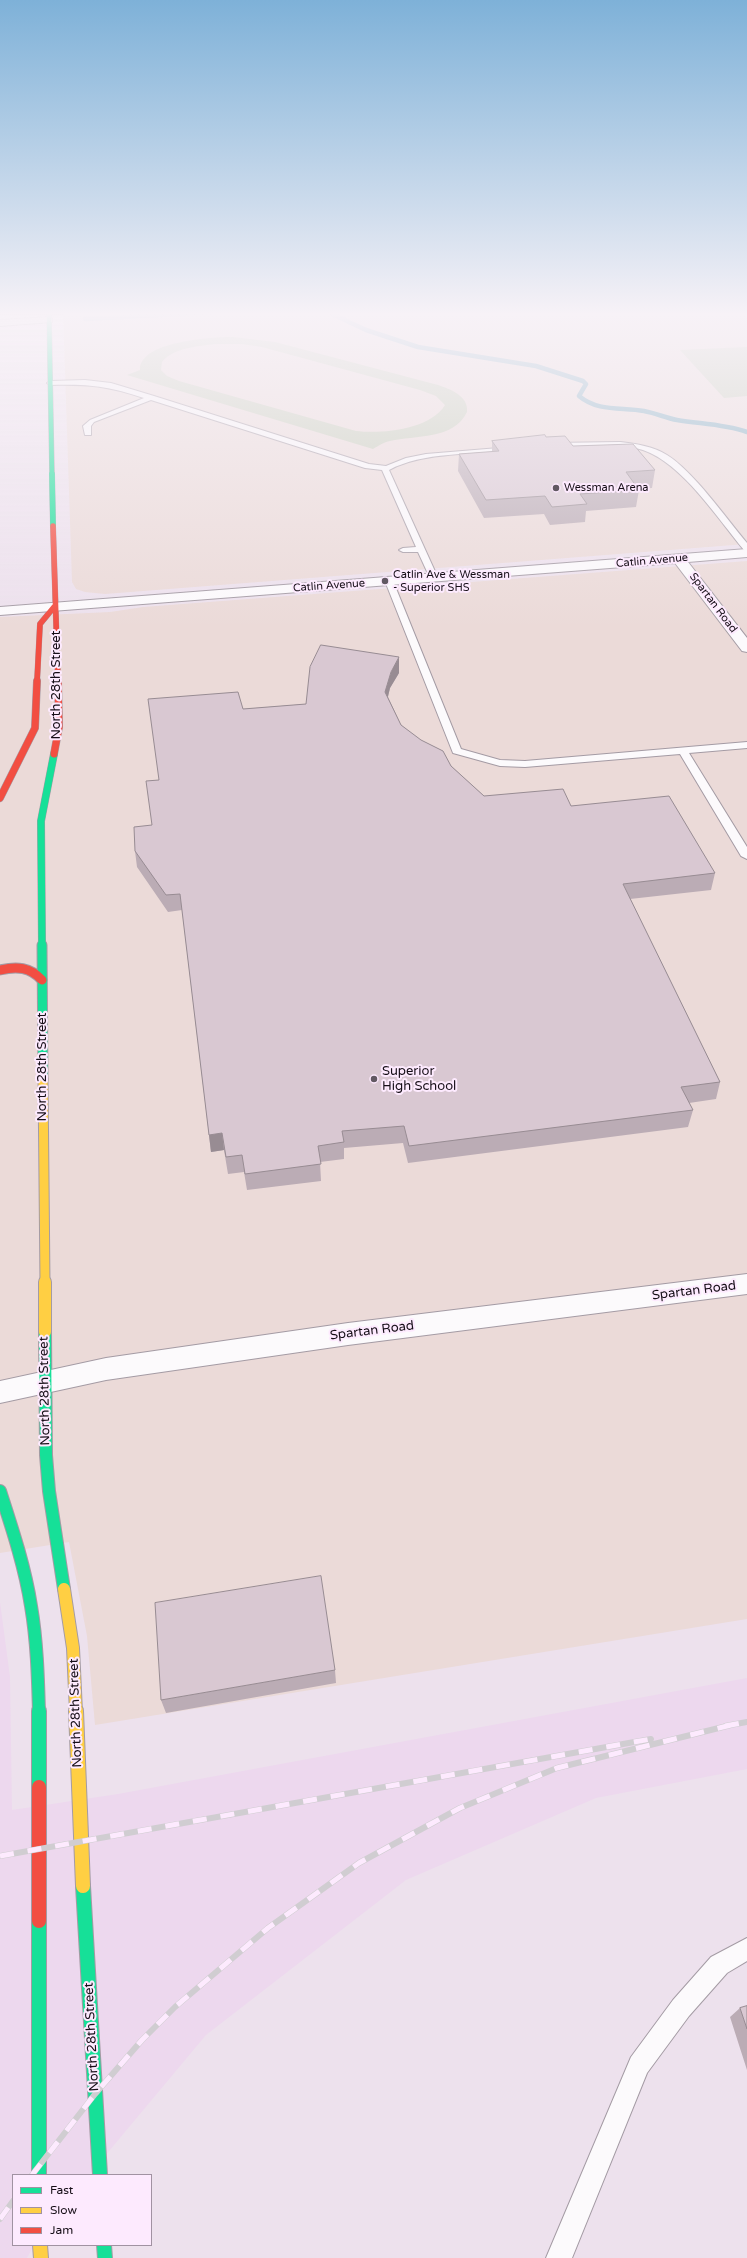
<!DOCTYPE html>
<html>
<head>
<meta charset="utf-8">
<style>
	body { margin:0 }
	#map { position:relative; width:747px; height:2258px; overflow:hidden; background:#ede1ed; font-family:"Varela Round",sans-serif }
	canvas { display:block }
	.legend { position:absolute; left:12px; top:2174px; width:140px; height:72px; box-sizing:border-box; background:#fdeafe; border:1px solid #a192a2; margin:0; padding:5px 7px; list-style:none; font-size:12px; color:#160e17 }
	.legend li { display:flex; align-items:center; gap:8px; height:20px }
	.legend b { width:20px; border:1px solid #a192a2 }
</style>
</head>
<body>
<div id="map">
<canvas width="747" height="2258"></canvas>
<ul class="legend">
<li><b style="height:5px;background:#16e098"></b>Fast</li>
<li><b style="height:5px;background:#ffcf43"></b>Slow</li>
<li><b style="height:5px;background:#f24e42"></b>Jam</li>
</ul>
</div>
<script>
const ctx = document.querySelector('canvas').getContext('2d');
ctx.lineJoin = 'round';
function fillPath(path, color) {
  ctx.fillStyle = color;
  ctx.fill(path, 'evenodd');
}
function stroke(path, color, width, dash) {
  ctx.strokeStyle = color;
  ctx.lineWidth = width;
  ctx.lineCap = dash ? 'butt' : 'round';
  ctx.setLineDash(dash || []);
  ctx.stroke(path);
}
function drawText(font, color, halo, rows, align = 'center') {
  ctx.font = font + ' "Varela Round",sans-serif';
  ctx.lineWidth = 4;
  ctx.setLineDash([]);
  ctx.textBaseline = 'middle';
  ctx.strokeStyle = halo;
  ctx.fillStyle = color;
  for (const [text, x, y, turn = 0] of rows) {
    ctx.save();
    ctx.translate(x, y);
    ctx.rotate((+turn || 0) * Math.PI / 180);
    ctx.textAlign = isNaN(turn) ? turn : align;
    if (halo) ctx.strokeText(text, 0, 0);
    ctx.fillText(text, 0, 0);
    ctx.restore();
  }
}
fillPath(new Path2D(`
	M0,1602L10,1677L12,1810L118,1794L747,1678V1769L596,1798L406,1880L206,2035L89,2175H13V2245H34L27,2258H0Z`), '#edd8ee');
fillPath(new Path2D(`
	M63,312H747V544L105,594L85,592L76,589L72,582Z
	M747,561V1619L95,1725L87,1636L69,1542L0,1553V617L110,612L143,607Z`), '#ebdad8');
fillPath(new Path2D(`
	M233,337L275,342L438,385C450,389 469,396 467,412C454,440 415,435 390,441C384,442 378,446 373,449L127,375L140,370C139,341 213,337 233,337ZM215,344H242L262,347L420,390L436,396L445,405C430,430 381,434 356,431L179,381L167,376L161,370L162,362C173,348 198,346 215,344Z
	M747,347V396L724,398L680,350Z`), '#c5ccb8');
stroke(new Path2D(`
	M237,312H250
	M330,313L366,330L418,347L536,366L583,381L586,384L579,396C598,412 621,407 644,411C655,413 666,418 677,420C701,424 724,424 747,432
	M85,319L216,312`), '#80acc0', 4.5);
const lane = new Path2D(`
	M85,380L111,383L154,396L369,464L386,466L406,458L426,454L511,447L515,449L511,451C474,454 422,452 389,470L438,578L434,581L430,578L418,552H403L399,550L403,548L416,547L382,470L365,468L151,400L94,422L91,426V435H85L83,426L90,420L144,398C107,386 89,384 50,385L47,383L50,381Z
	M620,442C636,444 653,446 667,455C693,471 726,518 747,543V550H744C718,519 682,463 643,450C615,441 581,447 552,447L548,445L552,443Z
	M386,579L393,581L461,749L500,760L525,761L747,742V748L689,753L747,847V859L741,856L680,754L525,767L500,766L453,753L385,581Z
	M747,1938V1961L727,1973L689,2016L647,2073L572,2258H546L631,2057L673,2000L711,1957Z`);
const street = new Path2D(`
	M49,317L52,318V322L0,326V320Z
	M747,549V557L688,562L747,638V652L742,651L675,563L0,615V607Z
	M747,1274V1294L348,1345L106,1380L0,1403V1381L106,1358L348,1323Z`);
const fastFar5 = new Path2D(`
	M49,312L52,475`);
const fastFar4 = new Path2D(`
	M52,474L53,526`);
const fastFar3 = new Path2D(`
	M42,946L41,821L54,754`);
const fastFar2 = new Path2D(`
	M42,945L43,1079`);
const fastFar1 = new Path2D(`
	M45,1332L46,1455L49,1491L64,1589
	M0,1491C12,1528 25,1567 31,1606C37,1641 38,1677 39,1712`);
const fast = new Path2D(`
	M39,1711V1787
	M83,1886L100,2175
	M39,1921V2175
	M104,2245L105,2258`);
const slowFar2 = new Path2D(`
	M43,1079L45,1283`);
const slowFar1 = new Path2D(`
	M45,1282V1332
	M64,1589L73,1648L76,1712`);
const slow = new Path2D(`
	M76,1711L83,1886
	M40,2245L41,2258`);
const jamFar3 = new Path2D(`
	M53,526L58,682
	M37,682L40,624L54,607`);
const jamFar2 = new Path2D(`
	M54,754L59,727L58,681
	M0,798L35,728L37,681`);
const jamFar1 = new Path2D(`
	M0,970C17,966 30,967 42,980`);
const jam = new Path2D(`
	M39,1787V1921`);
stroke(lane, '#a49ba4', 2);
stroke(street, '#a49ba4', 2);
stroke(fastFar5, '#a49ba4', 5.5);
stroke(fastFar4, '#a49ba4', 6);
stroke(fastFar3, '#a49ba4', 8);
stroke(fastFar2, '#a49ba4', 11);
stroke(fastFar1, '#a49ba4', 14);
stroke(fast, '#a49ba4', 16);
stroke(slowFar2, '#a49ba4', 11);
stroke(slowFar1, '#a49ba4', 14);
stroke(slow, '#a49ba4', 16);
stroke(jamFar3, '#a49ba4', 6);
stroke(jamFar2, '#a49ba4', 8);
stroke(jamFar1, '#a49ba4', 11);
stroke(jam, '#a49ba4', 16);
fillPath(lane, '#fcfafc');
fillPath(street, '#fcfafc');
stroke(fastFar5, '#16e098', 4.5);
stroke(fastFar4, '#16e098', 5.5);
stroke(fastFar3, '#16e098', 7);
stroke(fastFar2, '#16e098', 9);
stroke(fastFar1, '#16e098', 12);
stroke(fast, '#16e098', 14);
stroke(slowFar2, '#ffcf43', 9);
stroke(slowFar1, '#ffcf43', 12);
stroke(slow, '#ffcf43', 14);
stroke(jamFar3, '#f24e42', 5.5);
stroke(jamFar2, '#f24e42', 7);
stroke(jamFar1, '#f24e42', 9);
stroke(jam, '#f24e42', 14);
const rail = new Path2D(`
	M725,1726L747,1722
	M0,1856L651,1739
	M32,2175L95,2094L142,2040L175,2007L268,1928L359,1863L460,1808L557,1768L731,1725
	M0,2219L13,2201`);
stroke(rail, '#d0cdd1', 6);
stroke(rail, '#fdeafe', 5, [14]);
fillPath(new Path2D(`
	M546,437L573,446L655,470L652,488L638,489L639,490L636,507L586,511L585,522L550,525L544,514L484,518L458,471L459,454L492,452V441Z
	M399,673L390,688L388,697L401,725L451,766L484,796L571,806L715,873L711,890L630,899L720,1082L716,1099L689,1103L693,1110L688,1127L408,1163L403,1143L344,1148V1159L320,1162L321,1181L247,1190L244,1172L228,1174L224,1150L211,1152L182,910L168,912L137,867L135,851L152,825L159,780L243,709L306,704Z
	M335,1670L336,1683L166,1713L161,1700Z
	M747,2006V2070L730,2017L740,2008Z`), '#bbacb5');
fillPath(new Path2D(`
	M399,657V673L390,688L385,708V692L391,672Z
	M222,1133L224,1150L211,1152L209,1135Z`), '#988c93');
const building = new Path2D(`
	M545,435L546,437L565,436L573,446L633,444L655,470L626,472L639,490L580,494L587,504L552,507L545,496L486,500L459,454L499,451L492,441Z
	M321,645L399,657L391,672L385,692L401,725L421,740L443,751L451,766L484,796L563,789L571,806L669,796L715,873L623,884L720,1082L681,1087L693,1110L409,1146L404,1126L342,1131L344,1142L318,1146L321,1164L245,1174L242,1155L226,1157L222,1133L209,1135L180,894L166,895L135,851L134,827L152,825L146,781L159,780L148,699L238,692L243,709L306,704L310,667Z
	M321,1576L335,1670L161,1700L155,1603Z
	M747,2006V2029L740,2008Z`);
fillPath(building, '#d9c8d2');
stroke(building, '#988c93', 1);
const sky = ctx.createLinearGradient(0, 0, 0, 628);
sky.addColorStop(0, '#7eb1d8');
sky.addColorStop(0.5, '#f7f2f7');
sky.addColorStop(1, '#f7f2f700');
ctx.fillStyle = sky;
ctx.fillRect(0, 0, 747, 628);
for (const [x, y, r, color] of [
	[556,488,4,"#615862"],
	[385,581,4,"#615862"],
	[374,1079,4,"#615862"]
]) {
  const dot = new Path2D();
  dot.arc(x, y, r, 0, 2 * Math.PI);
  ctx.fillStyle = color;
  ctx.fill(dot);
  stroke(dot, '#fdeafe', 1.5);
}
drawText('11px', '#160e17', '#fdeafe', [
	["Wessman Arena",564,488],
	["Catlin Ave & Wessman",393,575],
	["- Superior SHS",393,588]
], 'left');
drawText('11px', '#160e17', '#fdeafe', [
	["Catlin Avenue",652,561,-5],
	["Catlin Avenue",329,586,-4],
	["Spartan Road",713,603,53]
]);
drawText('13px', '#160e17', '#fdeafe', [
	["North 28th Street",57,685,-90],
	["North 28th Street",43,1067,-90],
	["Spartan Road",694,1291,-7],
	["Spartan Road",372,1331,-7],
	["North 28th Street",45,1391,-91],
	["North 28th Street",76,1713,-92],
	["North 28th Street",92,2037,-93]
]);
drawText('13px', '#160e17', '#fdeafe', [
	["Superior",382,1072],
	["High School",382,1087]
], 'left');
</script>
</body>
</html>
